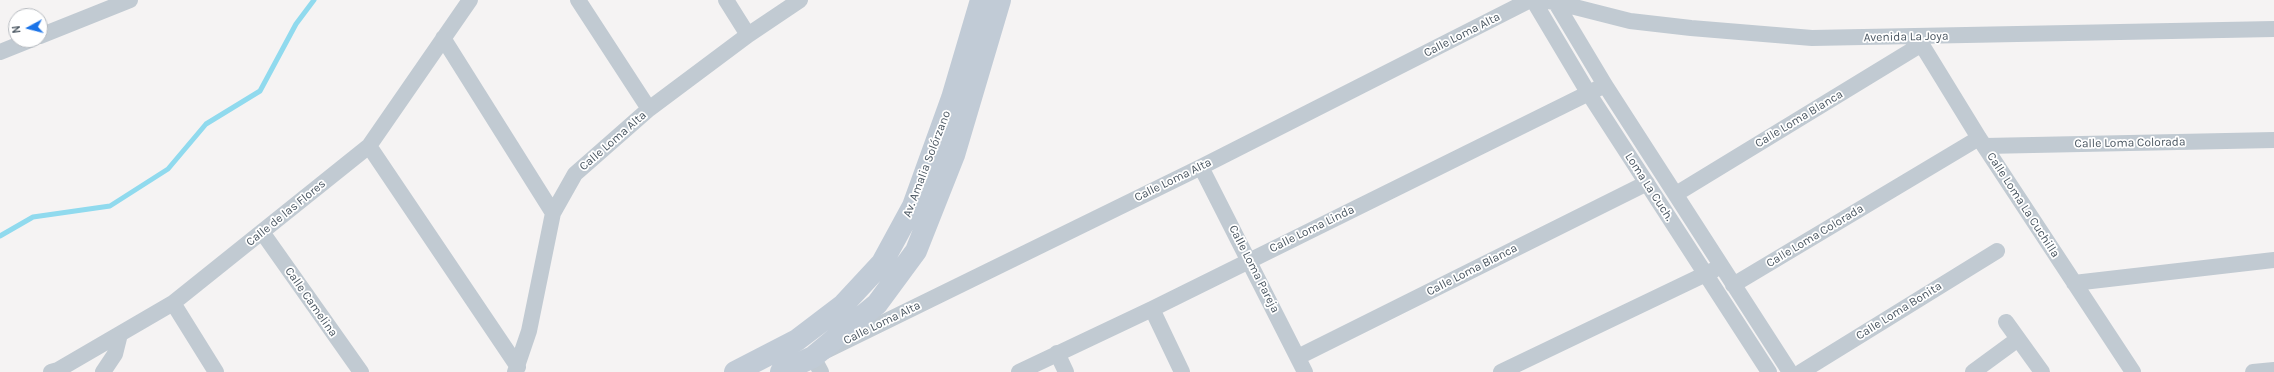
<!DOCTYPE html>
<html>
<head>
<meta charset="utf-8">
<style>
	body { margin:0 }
	#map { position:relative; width:2274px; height:372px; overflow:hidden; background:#f5f3f3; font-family:Karla,sans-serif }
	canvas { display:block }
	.north { position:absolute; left:8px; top:8px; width:40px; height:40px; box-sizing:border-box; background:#fff; border:1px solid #b7bbc0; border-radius:50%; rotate:263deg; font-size:11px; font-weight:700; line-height:16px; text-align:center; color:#4a5661 }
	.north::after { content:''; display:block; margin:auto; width:14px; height:18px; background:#1a73e8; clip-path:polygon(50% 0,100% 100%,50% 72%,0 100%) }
</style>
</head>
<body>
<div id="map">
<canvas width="2274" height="372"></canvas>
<div class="north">N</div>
</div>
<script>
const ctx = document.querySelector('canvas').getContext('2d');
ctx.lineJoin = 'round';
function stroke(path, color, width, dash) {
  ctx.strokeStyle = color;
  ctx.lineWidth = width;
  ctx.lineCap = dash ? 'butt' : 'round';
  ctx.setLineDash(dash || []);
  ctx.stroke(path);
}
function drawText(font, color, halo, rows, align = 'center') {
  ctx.font = font + ' Karla,sans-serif';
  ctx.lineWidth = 3.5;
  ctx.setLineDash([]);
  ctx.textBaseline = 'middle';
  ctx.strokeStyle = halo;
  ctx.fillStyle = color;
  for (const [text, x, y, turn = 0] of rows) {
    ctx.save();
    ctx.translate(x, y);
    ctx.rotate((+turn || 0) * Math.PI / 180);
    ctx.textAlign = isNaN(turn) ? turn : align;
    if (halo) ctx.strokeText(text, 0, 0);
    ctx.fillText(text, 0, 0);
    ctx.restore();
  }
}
stroke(new Path2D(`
	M0,236L33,217L110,206L168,169L206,124L260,91L296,24L314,0`), '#90daee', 5);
stroke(new Path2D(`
	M578,0L649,109
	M726,0L748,35
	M1533,0L1589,94L1769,372
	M1541,0L1555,2L1630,21L1691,28L1812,38L2274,29
	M1554,0L1605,85L1790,372
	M40,36L130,0
	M1917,37L1979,138L2133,372
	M443,38L553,213
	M0,52L30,40
	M369,146L518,367
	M1985,146L2274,140
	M1201,167L1305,372
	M1676,194L1922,44
	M262,232L361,372
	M2074,283L2274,260
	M1733,285L1979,138
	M173,303L216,372
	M1152,309L1182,372
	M2006,322L2042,372
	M1057,353L1066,372
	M1298,357L1647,183
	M51,372L58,370L173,303L369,146L470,0
	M103,372L115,354L120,334
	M515,372L529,331L553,213L575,174L649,109L748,35L800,0
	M821,372L813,357L1201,167L1530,0
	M1019,372L1152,309L1605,85
	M1501,372L1714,270
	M1801,372L1997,251
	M1973,372L2018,339
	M2253,372L2274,370`), '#c1cad2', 16);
stroke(new Path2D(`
	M735,372L797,340L843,305L882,263L913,206L952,98L981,0
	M781,372L813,357L877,304L916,251L954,155L1000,0`), '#c1cbd6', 22);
drawText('12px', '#4a5661', '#fff', [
	["Calle Loma Alta",1462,35,-27],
	["Avenida La Joya",1906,37,-1],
	["Calle Loma Blanca",1799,119,-31],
	["Calle Loma Alta",613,141,-41],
	["Calle Loma Colorada",2130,143,-1],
	["Av. Amalia Solórzano",927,164,-69],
	["Calle Loma Alta",1173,180,-26],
	["Loma La Cuch.",1649,187,57],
	["Calle Loma La Cuchilla",2023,205,57],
	["Calle de las Flores",286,213,-39],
	["Calle Loma Linda",1312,229,-26],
	["Calle Loma Colorada",1815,236,-31],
	["Calle Loma Pareja",1254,269,63],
	["Calle Loma Blanca",1472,270,-27],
	["Calle Camelina",311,302,55],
	["Calle Loma Bonita",1899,311,-32],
	["Calle Loma Alta",882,323,-26]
]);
</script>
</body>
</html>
